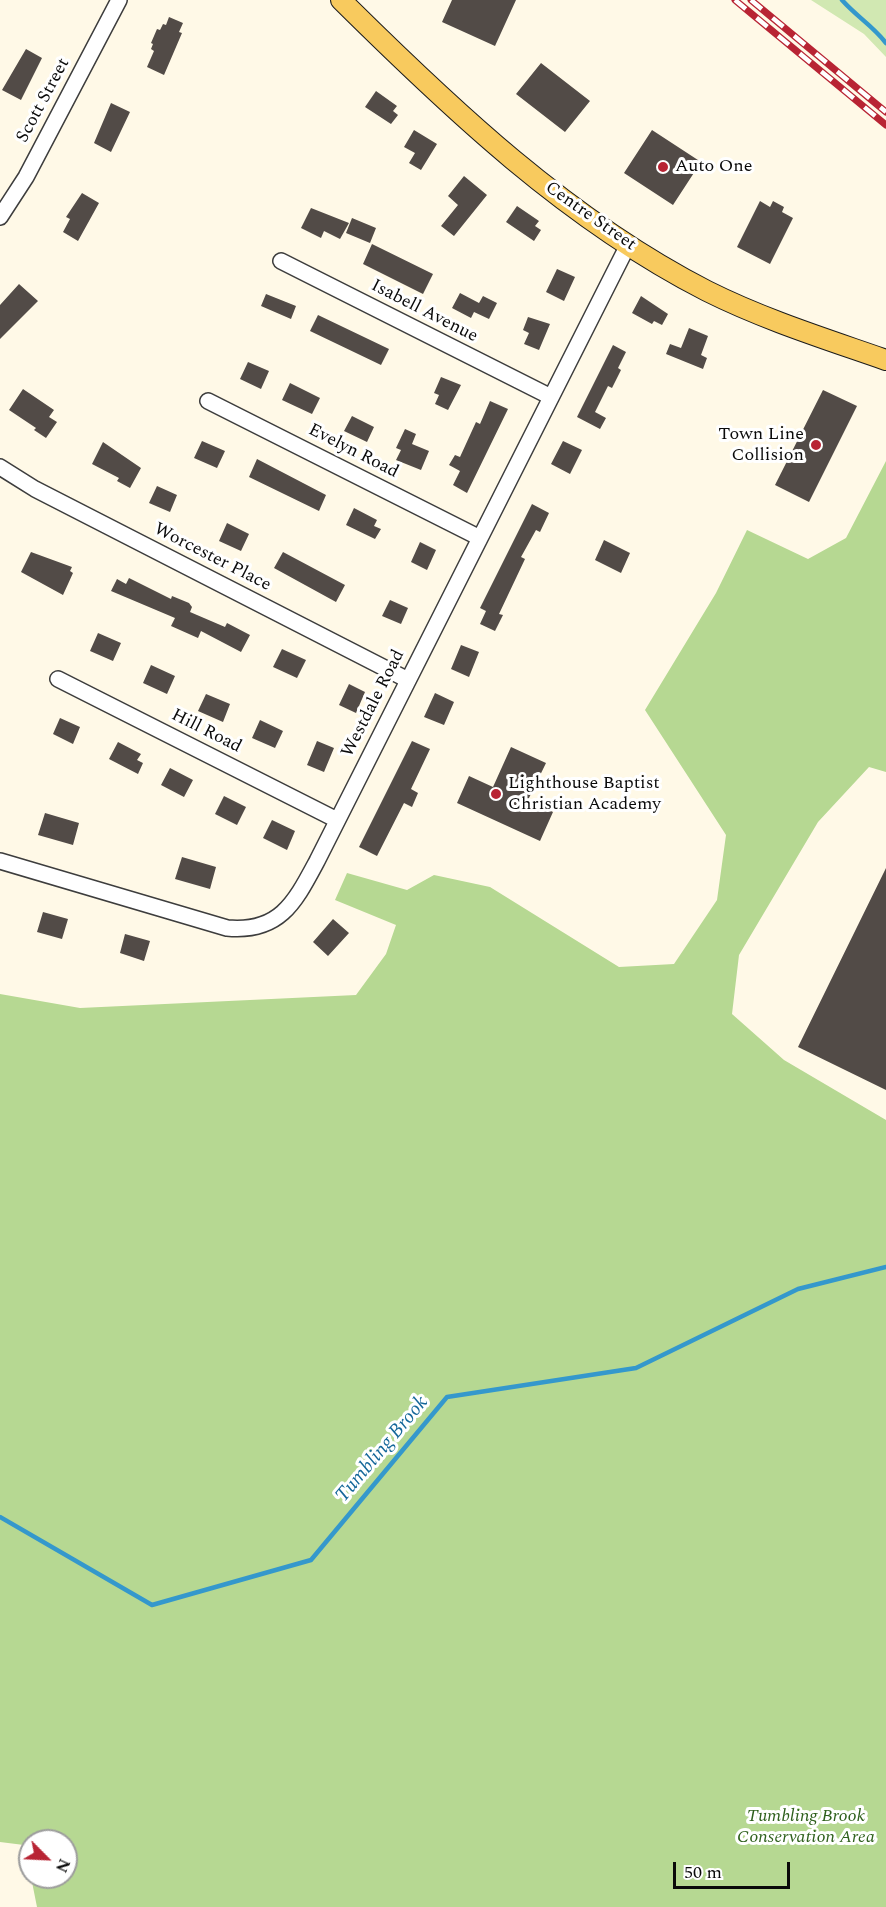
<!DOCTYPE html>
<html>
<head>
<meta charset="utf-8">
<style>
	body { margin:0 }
	#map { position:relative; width:886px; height:1907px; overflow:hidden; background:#fff9e7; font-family:Spectral,serif }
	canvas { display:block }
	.north { position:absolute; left:18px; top:1829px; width:60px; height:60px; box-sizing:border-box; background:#fff; border:2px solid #9d9d9d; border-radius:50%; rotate:114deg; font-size:16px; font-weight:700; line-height:24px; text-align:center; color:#0a0a0a }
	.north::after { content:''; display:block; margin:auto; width:21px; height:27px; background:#b82434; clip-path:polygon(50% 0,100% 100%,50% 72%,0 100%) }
	.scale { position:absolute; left:673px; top:1862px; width:117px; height:27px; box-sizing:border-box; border:3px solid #0a0a0a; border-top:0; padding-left:8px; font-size:18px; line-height:21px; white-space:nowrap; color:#0a0a0a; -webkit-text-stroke:4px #fff; paint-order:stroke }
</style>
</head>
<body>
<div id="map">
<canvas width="886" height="1907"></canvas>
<div class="north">N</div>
<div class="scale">50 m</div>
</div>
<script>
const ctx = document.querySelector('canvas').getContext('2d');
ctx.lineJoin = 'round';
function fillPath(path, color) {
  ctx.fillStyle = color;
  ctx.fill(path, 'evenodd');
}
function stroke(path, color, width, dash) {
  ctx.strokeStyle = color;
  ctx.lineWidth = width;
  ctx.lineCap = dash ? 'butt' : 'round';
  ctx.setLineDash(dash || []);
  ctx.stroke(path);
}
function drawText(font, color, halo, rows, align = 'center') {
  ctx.font = font + ' Spectral,serif';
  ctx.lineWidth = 6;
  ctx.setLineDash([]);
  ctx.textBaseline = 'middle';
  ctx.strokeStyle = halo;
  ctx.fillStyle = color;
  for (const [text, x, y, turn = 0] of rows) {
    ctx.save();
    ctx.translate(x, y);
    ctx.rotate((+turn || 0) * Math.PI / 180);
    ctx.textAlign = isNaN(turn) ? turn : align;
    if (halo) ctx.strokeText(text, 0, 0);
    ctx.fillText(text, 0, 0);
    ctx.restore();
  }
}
fillPath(new Path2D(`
	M811,0H886V57L864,34Z`), '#d1e8b2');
fillPath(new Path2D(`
	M886,461V772L869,767L818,822L739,955L732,1014L784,1060L886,1120V1907H37L31,1877H66V1841H30V1872L24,1845L0,1842V994L80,1008L356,995L386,954L396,925L335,900L347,873L407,890L434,875L490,887L619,967L674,964L717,900L726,835L645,710L716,593L747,530L808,559L846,538Z`), '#b6d892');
stroke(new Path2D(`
	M842,0C857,17 872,25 886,43
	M0,1517L152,1605L311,1560L447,1397L636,1368L798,1289L886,1267`), '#3498cc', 4.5);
fillPath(new Path2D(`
	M452,0H516L495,46L442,22Z
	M169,17L183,23L179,32L182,33L164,75L147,67L154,51L151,49L153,44L151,43L157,29L160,30L163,24L166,25Z
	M26,49L42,58L21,100L2,90Z
	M541,63L590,101L565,132L516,94Z
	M376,91L397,106L393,111L398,115L391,124L365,107Z
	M111,103L130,112L111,152L94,143Z
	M414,130L437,144L421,170L409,163L415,153L404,147Z
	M652,130L701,162L673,205L624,173Z
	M464,176L487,195L454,236L441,226L458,205L448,196Z
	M82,193L99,203L78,241L63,232L70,219L66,217Z
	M760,201L770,207L773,201L784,207L782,212L793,218L770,264L737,247Z
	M517,206L539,221L535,226L541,230L534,241L506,222Z
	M311,208L349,223L340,239L324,231L321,238L301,228Z
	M352,218L376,228L370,243L346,233Z
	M372,244L433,274L423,294L363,264Z
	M557,269L575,277L564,301L546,292Z
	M19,284L38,301L0,339V305Z
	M460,293L479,303L483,296L497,303L489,319L474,312L471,318L452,308Z
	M266,294L296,306L291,319L261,306Z
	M641,296L668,314L662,325L654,321L652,324L632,313Z
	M318,315L389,349L381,365L310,331Z
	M528,317L550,324L539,350L524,344L529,333L523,330Z
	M689,328L708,336L701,355L707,358L703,369L666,354L670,344L681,348Z
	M613,345L626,352L618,368L621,370L612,388L608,386L595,412L606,418L600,429L577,417Z
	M248,362L269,371L261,389L240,379Z
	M441,377L461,385L448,410L435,404L439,395L434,393Z
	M290,383L320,398L312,414L282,400Z
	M23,389L54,410L49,417L57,422L46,438L34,430L36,428L9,410Z
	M823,390L857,406L809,502L775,485Z
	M490,401L508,409L467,493L453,485L460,471L449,465L455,455L460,457L476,422L480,424Z
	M352,416L374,427L367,442L344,431Z
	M405,429L416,434L412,444L429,451L421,470L396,460L401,450L396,448Z
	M202,441L225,451L217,468L194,458Z
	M563,441L582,450L570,474L551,464Z
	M103,442L141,468L130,488L117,481L119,478L92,464Z
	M257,459L326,495L319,511L249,477Z
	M157,486L177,495L170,512L149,503Z
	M532,504L549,513L540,532L536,530L521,557L525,559L499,614L503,615L495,631L480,624L486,611L480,608Z
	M354,508L377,520L374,526L381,529L375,539L346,525Z
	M227,523L249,534L241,551L219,541Z
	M604,540L630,553L621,573L595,560Z
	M420,542L436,550L427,570L411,562Z
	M31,552L72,567L70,571L73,573L63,595L21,572Z
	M283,552L345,585L336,602L274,568Z
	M129,578L171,599L172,596L189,603L192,607L190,612L225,627L227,623L250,635L241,652L201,631L198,638L171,626L175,618L111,591L117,579L126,584Z
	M390,600L408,608L401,624L382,616Z
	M98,633L121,643L113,661L90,651Z
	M461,645L479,652L469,677L451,669Z
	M282,649L306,660L297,678L273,667Z
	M151,665L175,676L167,694L143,683Z
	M349,684L365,692L356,713L339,705Z
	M435,693L454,702L444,725L424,717Z
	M206,694L230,704L223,722L198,711Z
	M60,718L80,727L73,744L53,734Z
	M260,720L283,731L275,748L252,738Z
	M317,741L334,748L324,772L307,765Z
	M412,741L430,749L411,789L418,793L412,807L404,803L377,856L359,847Z
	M118,742L141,754L137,760L143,763L138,774L109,759Z
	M511,747L546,763L528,800L553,812L540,841L457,803L469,776L493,787Z
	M170,768L193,780L184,797L161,785Z
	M224,796L246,807L237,825L215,814Z
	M45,813L79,823L73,845L38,835Z
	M272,820L295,831L287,850L263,838Z
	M182,857L216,867L210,889L175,879Z
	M886,868V1090L798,1047Z
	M43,912L68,919L62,939L37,932Z
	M333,919L349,933L328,956L313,942Z
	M125,934L150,941L144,961L120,953Z`), '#524b47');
const minor = new Path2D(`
	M0,217L26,177L119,0
	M281,261L551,397
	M208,401L480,538
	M0,467L35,489L408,680
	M58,679L337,820
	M0,861L227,928C280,933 295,902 317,861L628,245`);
const major = new Path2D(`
	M341,0C451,109 568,220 707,291C765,320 826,339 886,360`);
stroke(minor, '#3d3d3d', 18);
stroke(major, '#1b1b1b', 22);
stroke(minor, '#fff', 15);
stroke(major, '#f8ca5e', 20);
const rail = new Path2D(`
	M735,0L886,125
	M751,0L886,112`);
stroke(rail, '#b82434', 7);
stroke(rail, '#fff', 4.5, [14]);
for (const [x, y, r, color] of [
	[663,167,6,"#b82434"],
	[816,445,6,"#b82434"],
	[496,794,6,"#b82434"]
]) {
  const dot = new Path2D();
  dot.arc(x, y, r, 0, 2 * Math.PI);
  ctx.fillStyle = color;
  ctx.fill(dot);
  stroke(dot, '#fff', 2);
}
drawText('18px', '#0a0a0a', '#fff', [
	["Scott Street",44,101,-62],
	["Centre Street",590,217,35],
	["Isabell Avenue",424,312,27],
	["Evelyn Road",353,452,27],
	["Worcester Place",212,558,27],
	["Westdale Road",374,704,-63],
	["Hill Road",206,732,27]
]);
drawText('18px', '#0a0a0a', '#fff', [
	["Auto One",675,167],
	["Town Line",804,435,"right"],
	["Collision",804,456,"right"],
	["Lighthouse Baptist",508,784],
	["Christian Academy",508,805]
], 'left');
drawText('italic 18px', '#2e601c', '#fff', [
	["Tumbling Brook",806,1817],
	["Conservation Area",806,1838]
]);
drawText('italic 20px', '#16689a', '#fff', [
	["Tumbling Brook",383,1450,-50]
]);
</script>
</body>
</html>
